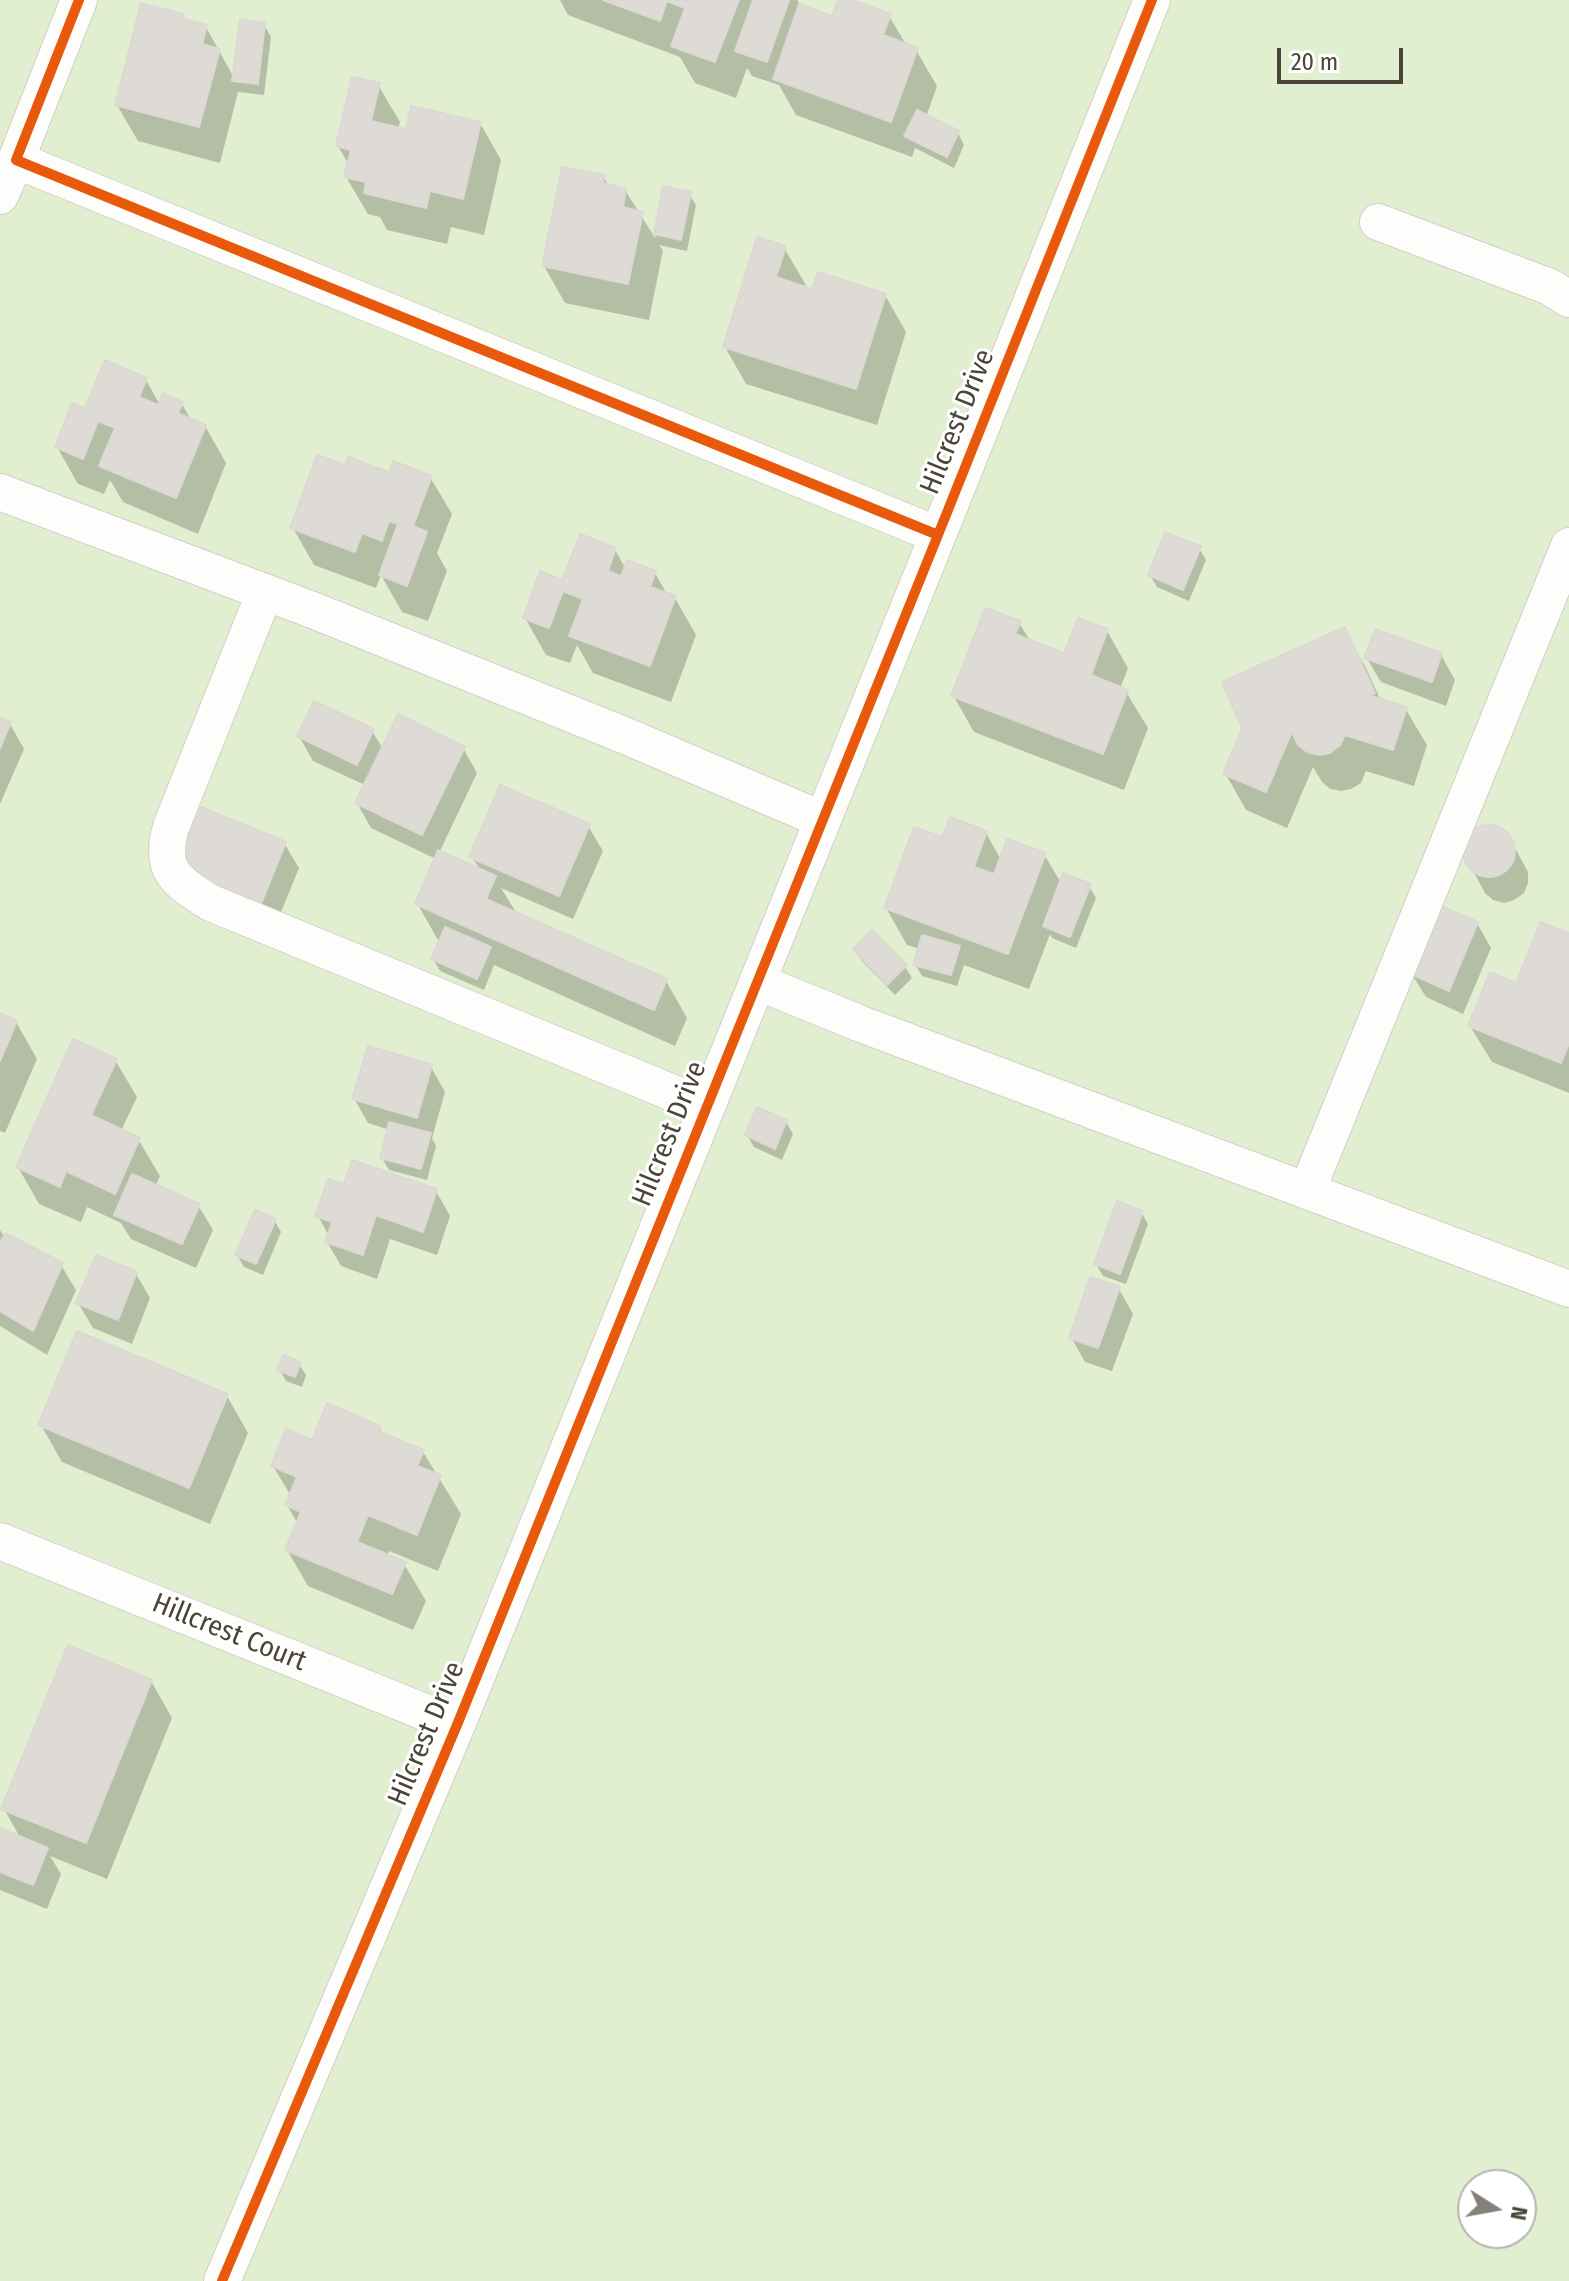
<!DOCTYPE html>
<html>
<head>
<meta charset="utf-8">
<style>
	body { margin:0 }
	#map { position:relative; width:1569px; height:2281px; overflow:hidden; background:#f4f2ee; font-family:"Fira Sans Condensed",sans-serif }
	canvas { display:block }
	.north { position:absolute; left:1457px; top:2169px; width:80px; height:80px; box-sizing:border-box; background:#fff; border:2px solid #b7b4b0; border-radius:50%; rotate:101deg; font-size:22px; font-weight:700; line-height:32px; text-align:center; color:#4b4439 }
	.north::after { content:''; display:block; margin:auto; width:28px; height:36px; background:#868178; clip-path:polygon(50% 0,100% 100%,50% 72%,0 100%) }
	.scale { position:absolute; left:1277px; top:48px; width:126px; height:36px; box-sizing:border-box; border:4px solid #4b4439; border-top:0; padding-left:10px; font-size:24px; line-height:28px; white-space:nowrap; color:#4b4439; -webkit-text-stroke:6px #fff; paint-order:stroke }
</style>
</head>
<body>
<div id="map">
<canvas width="1569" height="2281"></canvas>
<div class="north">N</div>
<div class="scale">20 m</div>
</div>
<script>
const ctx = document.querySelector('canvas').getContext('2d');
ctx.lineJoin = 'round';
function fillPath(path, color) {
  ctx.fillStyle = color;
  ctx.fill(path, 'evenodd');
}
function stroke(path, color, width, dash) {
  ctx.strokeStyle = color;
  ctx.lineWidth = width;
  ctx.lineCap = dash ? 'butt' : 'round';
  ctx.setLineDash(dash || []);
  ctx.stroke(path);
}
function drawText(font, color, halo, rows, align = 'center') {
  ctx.font = font + ' "Fira Sans Condensed",sans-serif';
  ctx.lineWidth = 6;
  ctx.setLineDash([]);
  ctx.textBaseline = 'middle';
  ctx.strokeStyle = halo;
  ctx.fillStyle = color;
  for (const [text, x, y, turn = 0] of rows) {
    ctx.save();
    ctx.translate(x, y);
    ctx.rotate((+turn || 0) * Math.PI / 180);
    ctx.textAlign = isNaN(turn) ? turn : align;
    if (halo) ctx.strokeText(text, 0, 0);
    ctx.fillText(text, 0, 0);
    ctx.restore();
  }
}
fillPath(new Path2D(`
	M0,0H1569V2281H0ZM1473,2185H1521V2233H1473Z`), '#e1eecf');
fillPath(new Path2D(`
	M560,0H797L802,7L834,19L841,0H847L889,16L907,46L916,50L937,86L926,117L958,133L964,145L954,168L915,148L912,157L796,115L779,85L752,76L747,68L736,98L695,83L680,57L568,15Z
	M183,16L186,22L206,27L234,78L264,25L271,37L264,95L238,92L220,163L138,141L117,105Z
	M378,85L400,122L398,129L407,132L480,123L501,160L484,235L451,227L447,244L387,230L380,217L368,214L346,177L349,165L338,146Z
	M604,177L609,187L625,190L655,238L665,189L689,194L696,205L687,251L659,245L663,250L649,320L565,303L544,266Z
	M784,248L806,285L805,288L814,291L885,295L906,332L877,425L746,384L725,347Z
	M146,380L160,405L182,404L191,420L205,426L226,463L198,534L123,502L110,480L104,494L78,484L57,447L86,411Z
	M346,468L430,477L452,514L437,553L447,571L428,621L402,612L381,575L376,588L314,565L293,528Z
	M1199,548L1206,560L1189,601L1157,587L1150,575Z
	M615,550L626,569L655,573L668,596L675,598L696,635L671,702L593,673L577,645L570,663L546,655L525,618L564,583Z
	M1019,623L1031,642L1065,656L1107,631L1128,668L1120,689L1126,692L1148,728L1124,790L974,732L953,695Z
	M1344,629L1365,666L1381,701L1405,708L1427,745L1414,786L1366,771L1361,783L1351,789L1341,791L1330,789L1322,782L1313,767L1287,828L1246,810L1225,773Z
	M1441,655L1455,680L1446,706L1381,682L1366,657Z
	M0,720L10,724L24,749L0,804Z
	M372,731L383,749L463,748L477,773L439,853L480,870L472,857L588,826L603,851L573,919L501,888L517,914L666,981L687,1018L675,1046L494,965L484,990L440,971L433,959L441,942L438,940L417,903L436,859L371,828L357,803L365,785L313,761L299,736Z
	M1490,827L1501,830L1509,837L1528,872V883L1524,893L1514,900L1504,903L1493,900L1485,893L1465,856V845L1470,836L1479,829Z
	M986,833L1001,860L1044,854L1061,883L1089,886L1096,898L1076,948L1052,938L1050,934L1029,989L964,965L957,986L922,976L915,964L920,949L907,945L886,908L943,840Z
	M284,843L299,868L275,927L191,894Z
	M1477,923L1491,948L1463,1014L1426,997L1411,973Z
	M1569,935V1093L1492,1062L1470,1026Z
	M855,949L905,967L912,978L895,995L862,961Z
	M0,1016L16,1022L37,1059L5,1133L0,1131Z
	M115,1060L137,1097L121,1131L138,1139L160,1176L155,1187L198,1205L213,1230L196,1268L131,1239L121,1223L87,1207L81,1222L39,1204L18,1167Z
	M431,1067L445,1092L432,1138L436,1146L427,1180L389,1170L382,1158L390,1130L368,1123L354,1098Z
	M786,1122L793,1134L782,1160L754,1147L747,1135Z
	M345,1186L436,1191L450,1216L437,1255L390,1239L377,1279L341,1266L327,1242L329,1236L318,1216Z
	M1141,1212L1148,1224L1126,1284L1103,1276L1096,1264Z
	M274,1220L281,1232L263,1275L244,1267L237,1255Z
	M0,1230L5,1238L61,1265L76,1290L47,1355L0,1326Z
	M136,1274L150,1298L132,1344L93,1328L78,1303Z
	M1119,1289L1133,1314L1112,1371L1085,1362L1071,1337Z
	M299,1364L306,1375L302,1387L286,1381L279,1369Z
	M227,1396L248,1433L210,1524L62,1462L41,1425Z
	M379,1427L384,1436L423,1452L461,1514L438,1571L389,1551L387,1557L404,1564L426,1601L413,1630L308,1586L287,1550L298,1524L287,1505L291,1496L273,1466L313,1443Z
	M151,1681L172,1718L107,1879L50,1856L61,1874L47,1909L0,1890V1830L21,1839L4,1809Z`), '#0003');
const building = new Path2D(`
	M603,0H739L715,62L671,46L685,8L667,1L660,21Z
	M753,0H789L767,62L735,51Z
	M838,0H852L891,14L883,35L918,48L891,122L773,79L799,4L832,16Z
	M141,3L184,14L183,19L207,25L202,44L220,49L199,127L115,105Z
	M240,19L265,23L258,84L232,81Z
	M352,77L380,83L371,121L406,129L411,106L481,122L463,199L430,191L426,208L364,193L366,182L344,177L351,150L336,146Z
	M917,110L959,131L947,157L904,136Z
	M562,167L605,175L603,183L626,189L623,207L643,212L628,284L542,266Z
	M663,186L691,192L681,240L654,234Z
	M757,237L786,246L776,277L812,289L818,272L886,294L856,389L723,347Z
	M105,360L147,378L139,397L158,405L163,393L183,402L178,413L206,425L176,498L99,466L115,428L98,421L83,459L55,447L72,403L85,408Z
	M317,455L345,465L348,457L389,472L393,461L432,476L413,526L427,532L407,586L379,575L398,524L389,521L382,541L362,533L355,552L290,528Z
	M1165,532L1201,546L1183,590L1148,575Z
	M580,534L616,548L608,571L621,576L627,560L656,571L650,587L676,596L650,666L569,636L583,599L563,591L549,628L523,618L540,571L562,580Z
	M985,608L1021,621L1015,634L1064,653L1078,618L1108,629L1091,675L1128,690L1103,754L951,696Z
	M1345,627L1375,693L1369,695L1407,707L1393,750L1345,735L1340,745L1330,753L1319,755L1307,752L1298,745L1293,734V729L1266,792L1223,774L1242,728L1222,682Z
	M1375,629L1442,653L1432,682L1364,658Z
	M314,701L374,729L357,765L297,736Z
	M398,714L465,747L422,835L355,803Z
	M0,718L11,722L0,748Z
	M500,785L590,824L559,896L469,857Z
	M201,807L286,842L261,904L175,869Z
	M950,817L987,831L974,867L994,874L1007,839L1046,853L1008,954L884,908L914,827L942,837Z
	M1463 851a26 26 0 1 1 52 0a26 26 0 1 1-52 0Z
	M438,850L496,876L486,899L667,979L654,1010L415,904Z
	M1063,873L1091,884L1070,937L1043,926Z
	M1439,905L1478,922L1449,991L1409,973Z
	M1541,922L1569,933V1043L1561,1063L1468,1026L1490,972L1516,983Z
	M445,927L491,947L477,979L431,959Z
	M872,930L907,965L887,985L853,949Z
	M922,935L960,946L951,975L913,965Z
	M0,1013L17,1021L0,1061Z
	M73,1039L117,1059L91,1115L140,1138L115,1194L66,1171L60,1187L16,1167Z
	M368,1046L432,1065L417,1118L352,1099Z
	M757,1107L787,1120L775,1149L745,1135Z
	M389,1122L431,1133L421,1169L380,1158Z
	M352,1160L437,1189L423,1232L376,1215L363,1255L325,1242L332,1222L315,1216L328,1179L344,1184Z
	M132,1174L200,1204L182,1244L114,1215Z
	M1117,1201L1143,1211L1120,1274L1094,1264Z
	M255,1210L276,1219L256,1264L235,1255Z
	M5,1233L63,1263L33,1331L0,1311V1243Z
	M96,1255L137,1272L118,1320L76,1303Z
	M1090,1277L1120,1287L1098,1348L1069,1338Z
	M77,1331L228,1394L189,1488L38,1425Z
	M283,1355L301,1362L295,1377L277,1370Z
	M327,1403L380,1426L378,1431L424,1450L417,1466L441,1475L417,1535L368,1515L357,1542L406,1562L392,1594L285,1550L301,1512L285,1505L297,1477L271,1466L286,1429L312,1440Z
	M68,1645L152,1680L86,1843L1,1809Z
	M0,1828L48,1848L33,1885L0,1872Z`);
fillPath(building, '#dedbd6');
stroke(building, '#dcd9d4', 2);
const street = new Path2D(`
	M79,0L16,160L938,535
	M0,196L16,160
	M1378,222L1550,287L1569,299
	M0,492L315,611L626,736L823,820
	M265,592L171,827C158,871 177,882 211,903L707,1107
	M758,982L861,1024L1569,1289
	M1307,1191L1569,546
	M0,1541L457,1725
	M222,2281L457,1725L938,535L1152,0`);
stroke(street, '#d2d0cb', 38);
stroke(street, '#fdfdfc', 36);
stroke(new Path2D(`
	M79,0L16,160L938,535
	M222,2281L457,1725L938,535L1152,0`), '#e8590c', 10);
drawText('28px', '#4b4439', '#fff', [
	["Hilcrest Drive",958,422,-68],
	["Hilcrest Drive",670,1134,-68],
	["Hillcrest Court",229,1633,22],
	["Hilcrest Drive",427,1734,-67]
]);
</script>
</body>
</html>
